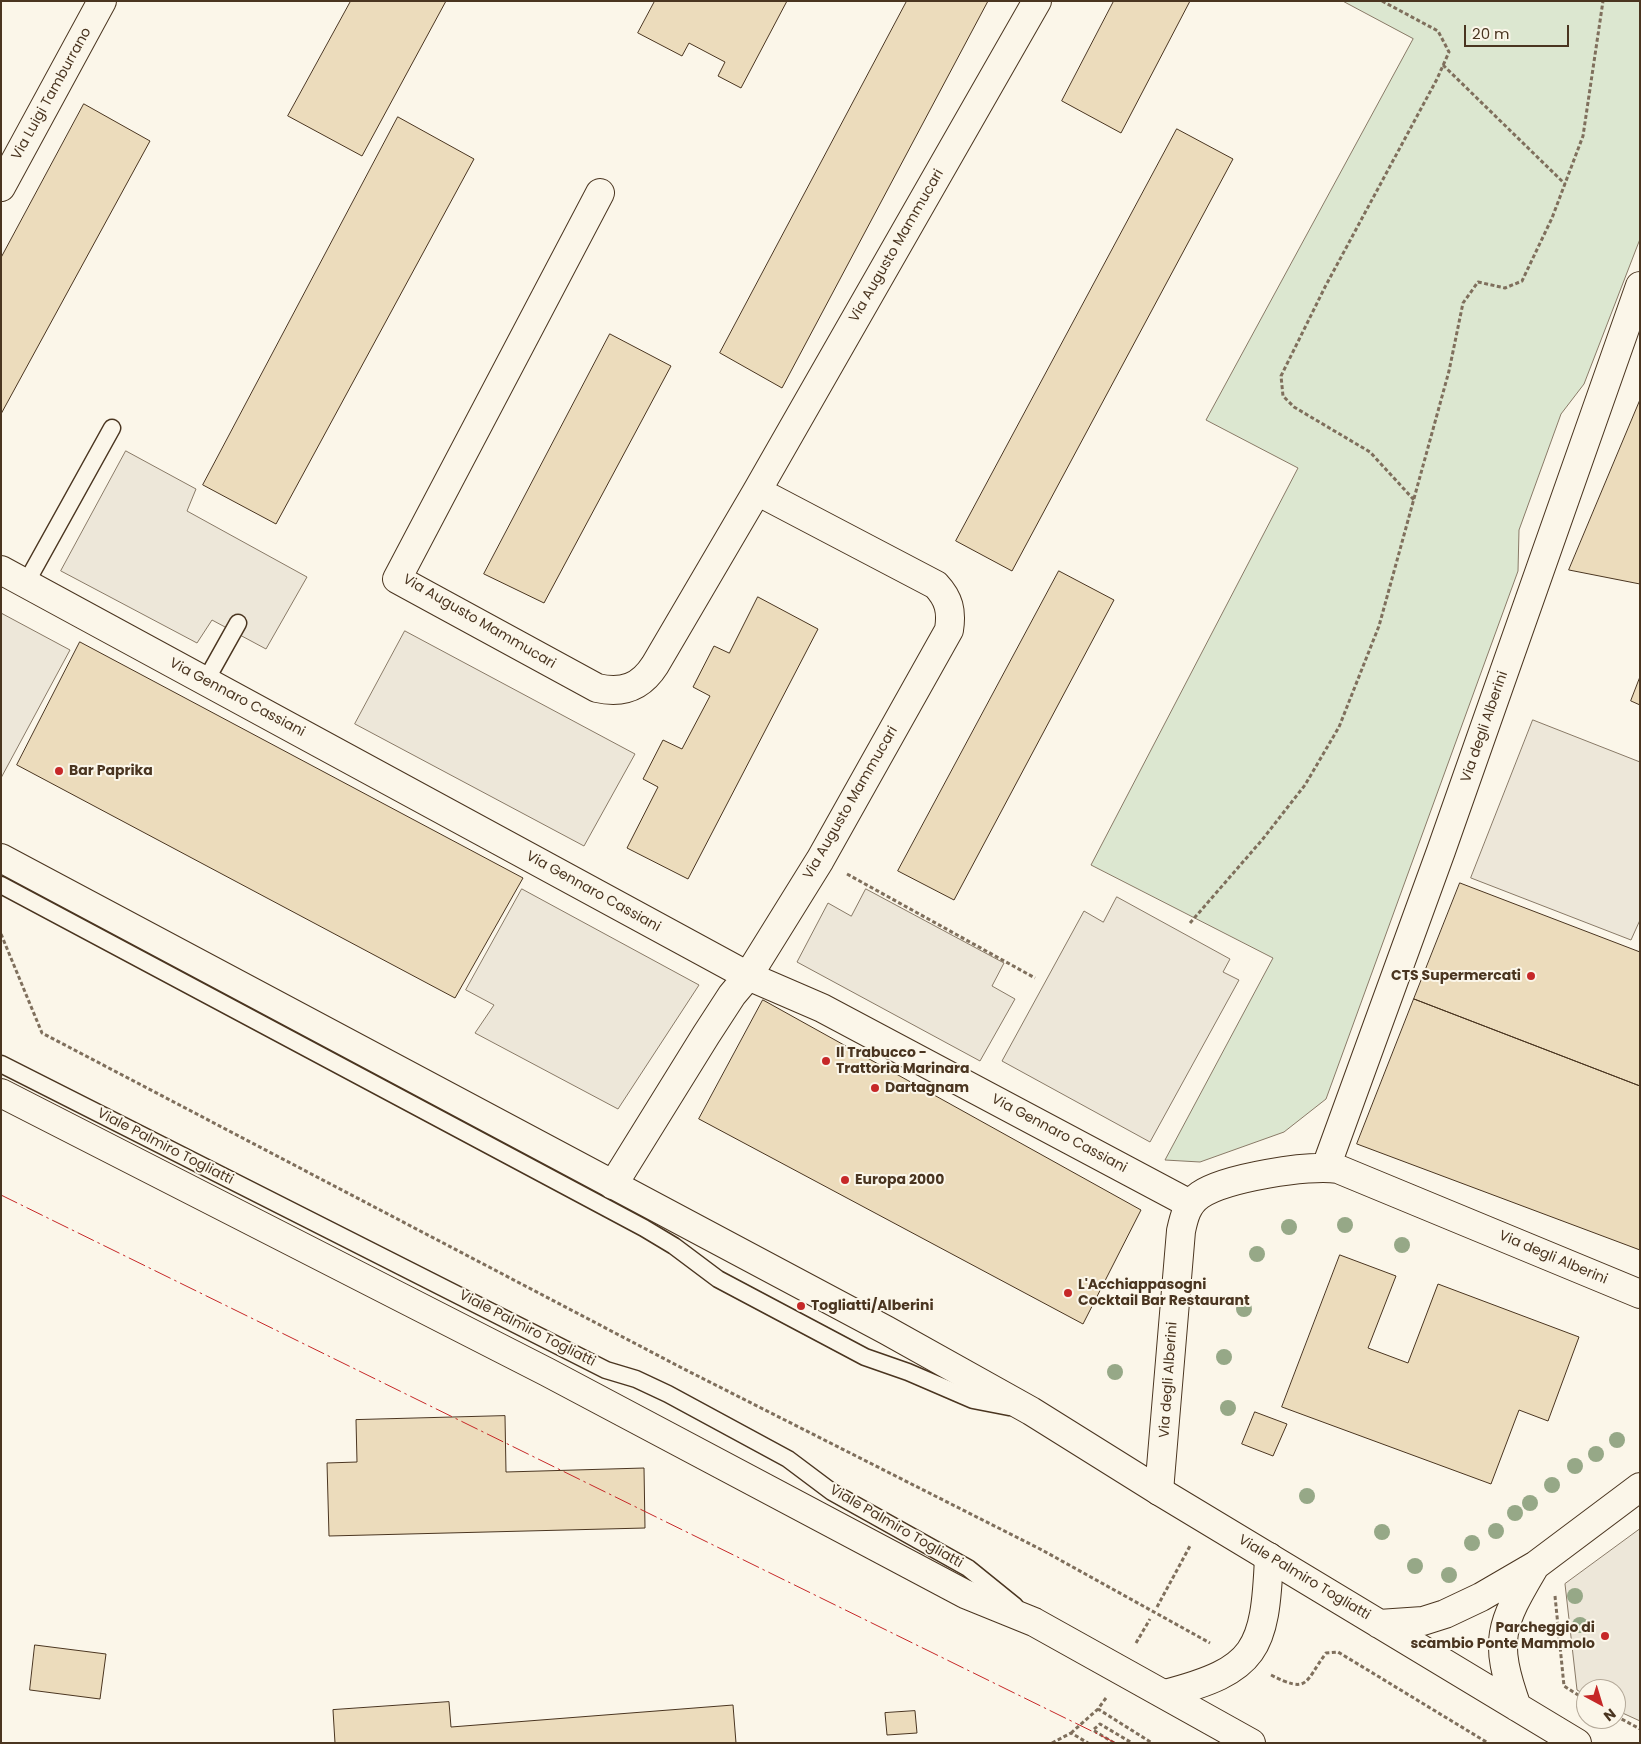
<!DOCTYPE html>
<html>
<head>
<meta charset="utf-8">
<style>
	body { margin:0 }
	#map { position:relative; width:1641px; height:1744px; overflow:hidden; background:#fbf6e9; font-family:Poppins,sans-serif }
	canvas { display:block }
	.frame { position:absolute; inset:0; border:2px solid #4a3520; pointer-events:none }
	.north { position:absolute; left:1576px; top:1679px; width:50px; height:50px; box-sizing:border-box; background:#fbf6e9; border:1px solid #b4a999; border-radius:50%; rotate:141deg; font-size:14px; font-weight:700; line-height:20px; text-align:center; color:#4a3520 }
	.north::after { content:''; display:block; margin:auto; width:18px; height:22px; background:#c62828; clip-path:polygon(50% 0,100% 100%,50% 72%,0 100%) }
	.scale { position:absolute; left:1464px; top:25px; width:105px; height:22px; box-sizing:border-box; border:2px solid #4a3520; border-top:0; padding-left:6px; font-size:15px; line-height:18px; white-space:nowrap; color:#4a3520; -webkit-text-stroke:4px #fbf6e9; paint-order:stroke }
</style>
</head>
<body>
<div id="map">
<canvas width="1641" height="1744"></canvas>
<div class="frame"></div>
<div class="north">N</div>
<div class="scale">20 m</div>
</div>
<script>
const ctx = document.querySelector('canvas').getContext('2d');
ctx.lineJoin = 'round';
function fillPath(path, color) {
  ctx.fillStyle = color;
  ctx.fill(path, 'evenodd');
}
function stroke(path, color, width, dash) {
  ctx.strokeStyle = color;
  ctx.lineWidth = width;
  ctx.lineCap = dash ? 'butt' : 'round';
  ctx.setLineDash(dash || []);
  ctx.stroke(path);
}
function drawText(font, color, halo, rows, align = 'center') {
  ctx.font = font + ' Poppins,sans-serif';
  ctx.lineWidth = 4;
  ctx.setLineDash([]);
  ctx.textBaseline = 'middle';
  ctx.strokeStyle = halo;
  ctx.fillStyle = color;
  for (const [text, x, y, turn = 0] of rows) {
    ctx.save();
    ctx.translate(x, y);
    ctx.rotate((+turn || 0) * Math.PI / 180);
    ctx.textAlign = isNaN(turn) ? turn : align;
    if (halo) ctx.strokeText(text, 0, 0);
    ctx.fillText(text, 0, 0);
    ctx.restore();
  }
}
const green = new Path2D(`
	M1343,1H1640V239L1584,384L1561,414L1519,530L1518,571L1326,1099L1284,1132L1200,1162L1165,1160L1273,958L1091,865L1298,468L1206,420L1413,39Z`);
fillPath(green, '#dce7d0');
stroke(green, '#887966', 1);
const parking = new Path2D(`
	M126,451L196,489L187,511L307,577L266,649L212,620L197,643L61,571Z
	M1,613L70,650L1,778Z
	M405,631L635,754L584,846L355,724Z
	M1533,720L1640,762V920L1631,940L1471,878Z
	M522,889L699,985L618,1109L475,1033L494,1005L466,990Z
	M866,889L1004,963L992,986L1015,999L980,1061L797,962L828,903L851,916Z
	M1117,897L1230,959L1223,972L1239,980L1150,1142L1002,1061L1084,911L1103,922Z
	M1640,1529V1721L1616,1710V1689H1586V1695L1577,1690L1565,1584Z`);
fillPath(parking, '#ede7d9');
stroke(parking, '#887966', 1);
const building = new Path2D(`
	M351,1H446L362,156L288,116Z
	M655,1H787L741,88L718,76L725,62L689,43L682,56L638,33Z
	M907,1H988L782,388L720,353Z
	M1114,1H1190L1121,133L1062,101Z
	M84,104L150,141L1,414V258Z
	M398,117L474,159L276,524L203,485Z
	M1177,129L1233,159L1012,571L956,541Z
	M610,334L671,366L544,603L484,574Z
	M1640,400V584L1569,570Z
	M1059,571L1114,600L954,900L898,871Z
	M758,597L818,629L688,879L627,848L658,787L643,779L663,740L682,749L710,696L693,687L714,646L729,653Z
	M80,642L523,878L455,998L17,765Z
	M1640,677V705L1631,701Z
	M1460,883L1640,952V1086L1414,999Z
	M1414,999L1640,1086V1250L1357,1144Z
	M763,1000L1141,1210L1083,1324L699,1119Z
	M1340,1255L1396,1276L1368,1348L1408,1363L1438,1284L1579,1337L1548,1421L1519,1410L1491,1484L1282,1407Z
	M1255,1412L1287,1424L1273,1456L1242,1444Z
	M505,1416L506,1472L644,1468L645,1528L329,1536L327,1463L357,1462L356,1420Z
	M35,1645L106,1654L100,1699L30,1690Z
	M449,1702L451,1727L733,1705L736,1743H335L333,1710Z
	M915,1711L917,1733L887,1735L885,1713Z`);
fillPath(building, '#ecdcbc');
stroke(building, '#4a3520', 1);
const service = new Path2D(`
	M26,583L112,428
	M205,682L238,623
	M1,885L644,1228L674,1246L718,1279L865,1357L908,1372L973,1400L1009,1407
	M1,1064L606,1370L636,1379L668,1394L788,1459L832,1492L968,1568L1015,1606`);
const minor = new Path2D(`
	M1,187L102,1
	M600,193L397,579L597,688C623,694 641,687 655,665L757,491L1037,1
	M1,570L748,976L822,1008L1190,1204
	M1326,1167L1441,851L1640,286
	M613,1185L706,1035L732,995L748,976L820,860L949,630C952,611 949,599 936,585L757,491
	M1159,1491L1181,1231C1184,1217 1187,1204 1200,1195C1225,1178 1309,1164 1338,1169L1640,1294
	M1165,1694C1257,1670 1265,1650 1269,1557`);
const primary = new Path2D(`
	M1,858L886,1330L1031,1411L1159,1491L1577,1743
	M1,1093L547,1372L965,1594L1034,1622L1251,1743
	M1379,1624L1423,1621L1445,1614L1481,1597L1536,1565L1640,1487
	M1517,1707C1493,1640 1500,1625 1535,1566`);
stroke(service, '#4a3520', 19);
stroke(minor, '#4a3520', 30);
stroke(primary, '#4a3520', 30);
stroke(new Path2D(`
	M1382,1L1438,31L1449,52L1437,79L1325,287L1281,376L1283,396L1294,407L1370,452L1415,501
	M1443,65L1565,184
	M847,874L1035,978
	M1190,923L1262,840L1305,785L1339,727L1379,626L1449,371L1463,303L1478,282L1505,288L1522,281L1552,218L1583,136L1603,1
	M1,934L42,1033L682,1368L1042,1550L1210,1643
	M1555,1596L1564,1686L1586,1700
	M1157,1607L1190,1546
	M1136,1643L1150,1619
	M1271,1675C1309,1694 1304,1683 1326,1653L1338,1652L1488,1743
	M1106,1698L1098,1709L1152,1743
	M1616,1716L1640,1729
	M1071,1733L1098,1709
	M1052,1743L1071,1733L1088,1743
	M1114,1743L1093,1730L1100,1724L1132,1743`), '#7f6f5c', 3, [4, 2.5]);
stroke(service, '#fbf6e9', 16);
stroke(minor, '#fbf6e9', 28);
stroke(primary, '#fbf6e9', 28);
stroke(new Path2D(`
	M1,1195L1116,1743`), '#c62828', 1, [18, 4, 2.5, 4]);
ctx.fillStyle = '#96a887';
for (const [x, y] of [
	[1345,1225],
	[1289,1227],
	[1402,1245],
	[1257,1254],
	[1244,1309],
	[1224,1357],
	[1115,1372],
	[1228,1408],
	[1617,1440],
	[1596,1454],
	[1575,1466],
	[1552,1485],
	[1307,1496],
	[1530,1503],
	[1515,1513],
	[1496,1531],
	[1382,1532],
	[1472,1543],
	[1415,1566],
	[1449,1575],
	[1575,1596],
	[1580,1625]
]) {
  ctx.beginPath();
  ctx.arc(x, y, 8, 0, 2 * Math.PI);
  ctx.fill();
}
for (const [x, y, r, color] of [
	[59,771,5,"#c62828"],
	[1531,976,5,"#c62828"],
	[826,1061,5,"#c62828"],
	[875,1088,5,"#c62828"],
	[845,1180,5,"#c62828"],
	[1068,1293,5,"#c62828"],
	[801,1306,5,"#c62828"],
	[1605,1636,5,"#c62828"]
]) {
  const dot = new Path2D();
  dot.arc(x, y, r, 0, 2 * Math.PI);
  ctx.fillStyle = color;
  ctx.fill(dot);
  stroke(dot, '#fbf6e9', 2);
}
drawText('14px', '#4a3520', '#fbf6e9', [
	["Via Luigi Tamburrano",52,94,-61],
	["Via Augusto Mammucari",897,246,-60],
	["Via Augusto Mammucari",479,622,30],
	["Via Gennaro Cassiani",237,698,28],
	["Via degli Alberini",1485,727,-71],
	["Via Augusto Mammucari",851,803,-60],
	["Via Gennaro Cassiani",593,892,29],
	["Via Gennaro Cassiani",1059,1134,28],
	["Viale Palmiro Togliatti",165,1147,27],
	["Via degli Alberini",1553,1258,23],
	["Viale Palmiro Togliatti",527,1329,27],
	["Via degli Alberini",1169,1380,-86],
	["Viale Palmiro Togliatti",896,1527,30],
	["Viale Palmiro Togliatti",1304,1578,31]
]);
drawText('bold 14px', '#4a3520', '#fbf6e9', [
	["Bar Paprika",69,771],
	["CTS Supermercati",1521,976,"right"],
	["Il Trabucco -",836,1053],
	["Trattoria Marinara",836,1069],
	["Dartagnam",885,1088],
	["Europa 2000",855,1180],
	["L'Acchiappasogni",1078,1285],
	["Cocktail Bar Restaurant",1078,1301],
	["Togliatti/Alberini",811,1306],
	["Parcheggio di",1595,1628,"right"],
	["scambio Ponte Mammolo",1595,1644,"right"]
], 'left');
</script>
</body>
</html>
